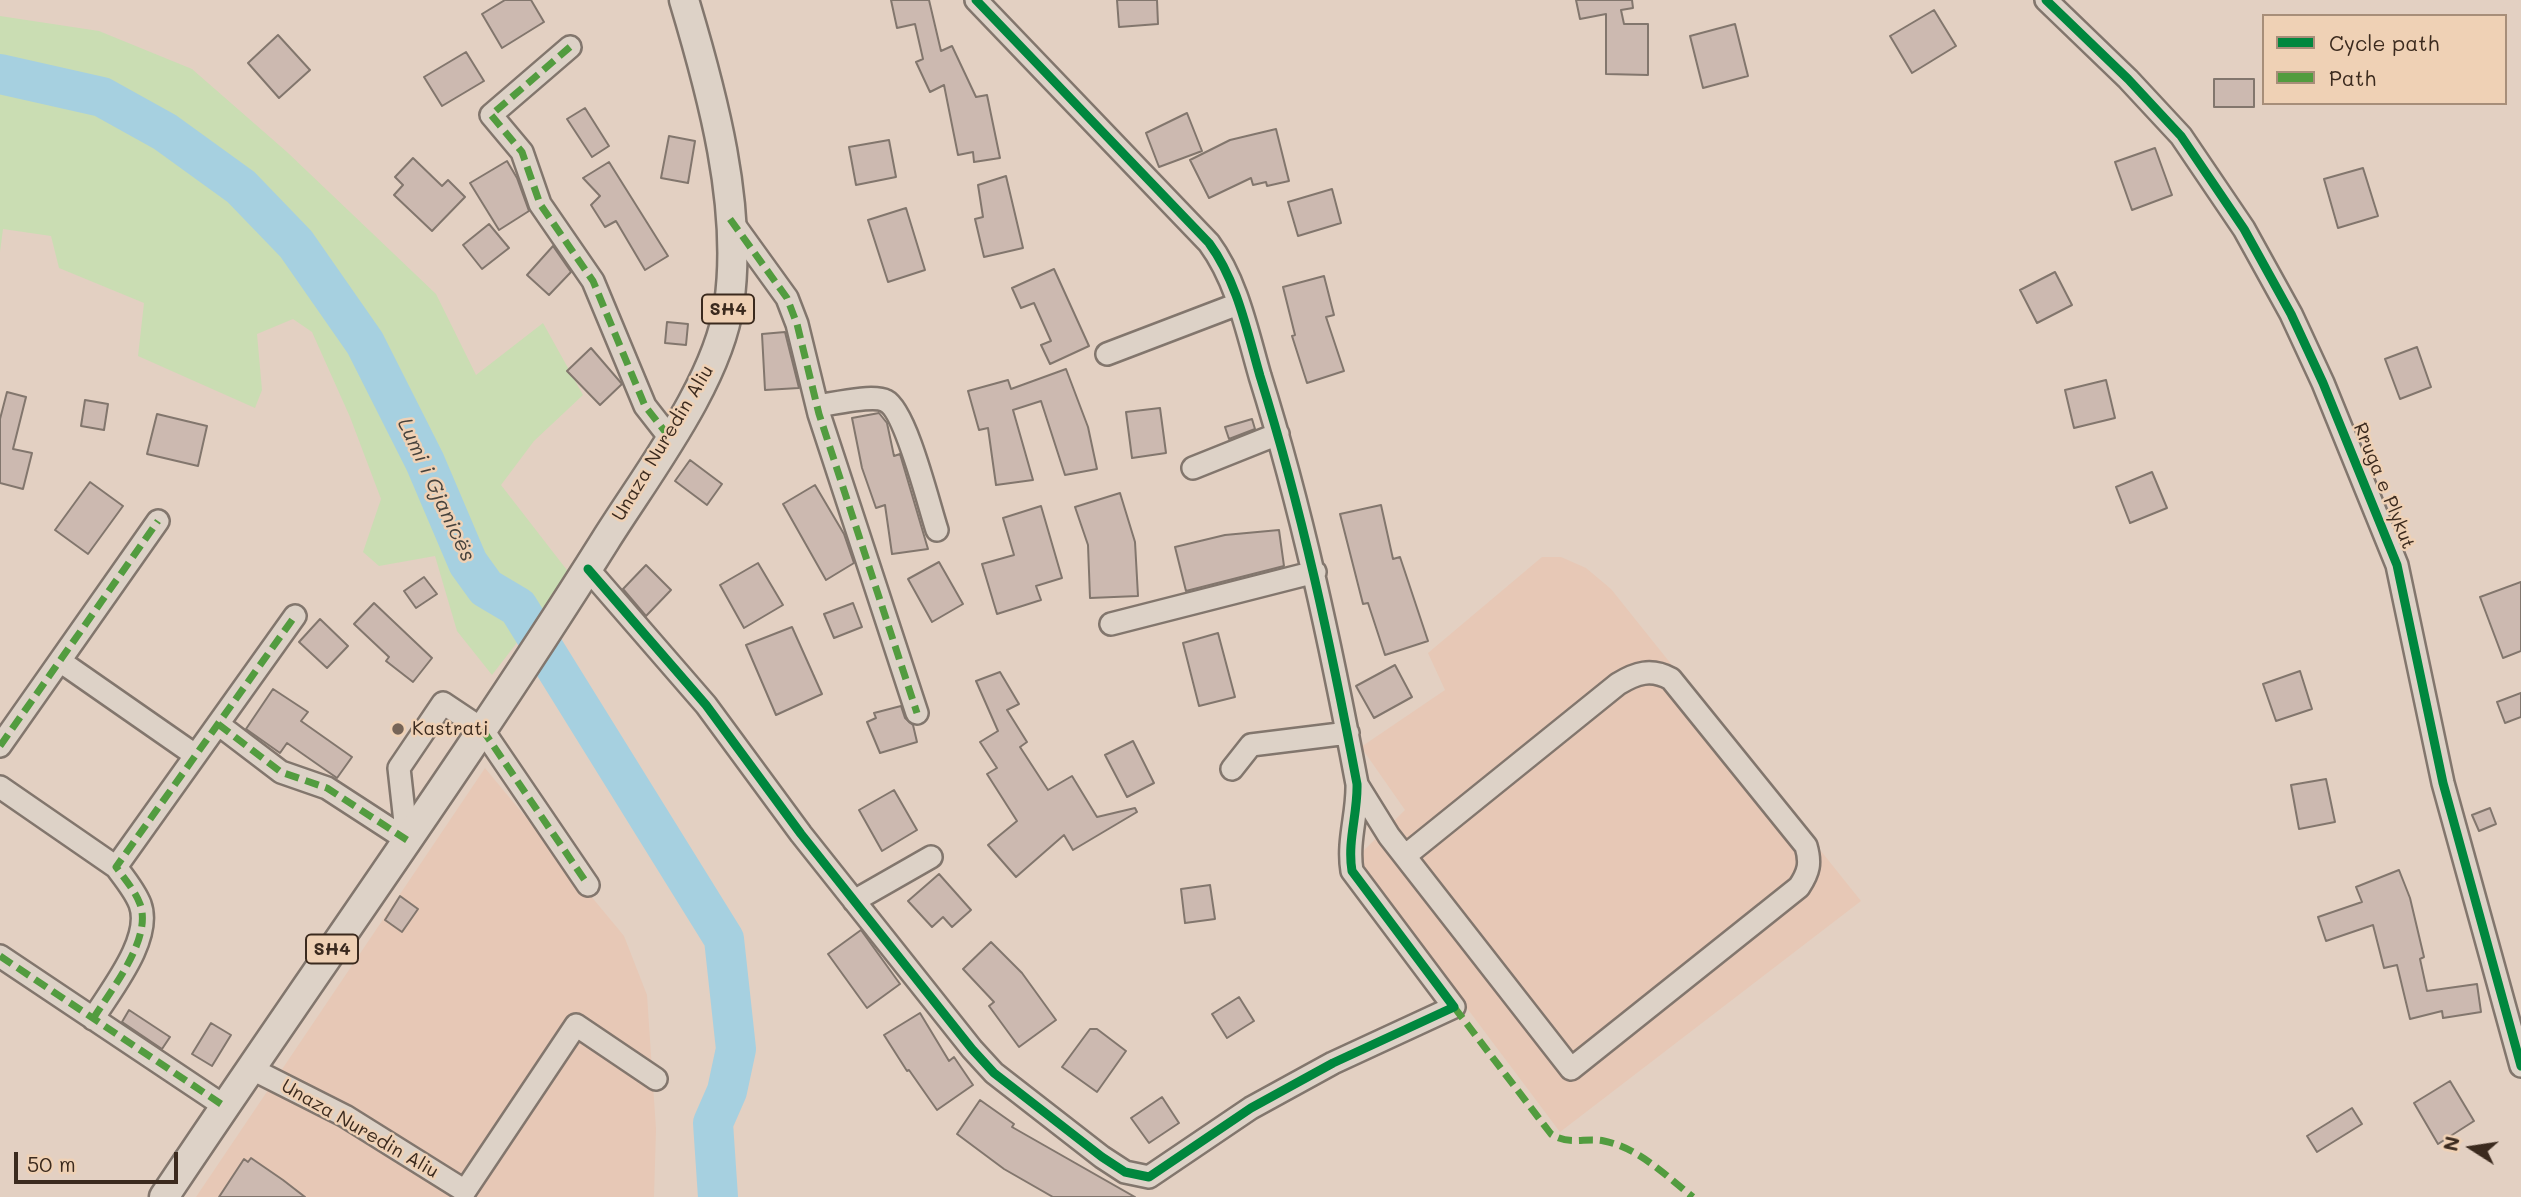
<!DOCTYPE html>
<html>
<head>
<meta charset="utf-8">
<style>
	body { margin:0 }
	#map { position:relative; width:2521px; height:1197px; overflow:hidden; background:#e3d0c2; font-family:Mali,sans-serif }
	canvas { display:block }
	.legend { position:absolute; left:2262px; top:14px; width:245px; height:91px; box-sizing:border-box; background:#efd1b5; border:2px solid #a78e79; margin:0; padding:9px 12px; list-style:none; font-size:21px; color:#3b2a1e }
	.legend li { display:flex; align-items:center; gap:14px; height:35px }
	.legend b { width:35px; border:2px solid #a78e79 }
	.north { position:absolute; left:2437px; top:1113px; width:70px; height:70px; -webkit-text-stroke:5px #efd1b5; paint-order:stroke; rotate:282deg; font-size:19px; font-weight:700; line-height:28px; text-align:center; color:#3b2a1e }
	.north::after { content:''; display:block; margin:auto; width:24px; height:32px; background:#3b2a1e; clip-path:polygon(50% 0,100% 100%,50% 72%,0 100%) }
	.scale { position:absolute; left:14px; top:1152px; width:164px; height:32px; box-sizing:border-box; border:4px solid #3b2a1e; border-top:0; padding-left:9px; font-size:21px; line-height:24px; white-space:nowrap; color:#3b2a1e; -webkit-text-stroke:5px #efd1b5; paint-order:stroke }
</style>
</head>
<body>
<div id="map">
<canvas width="2521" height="1197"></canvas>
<ul class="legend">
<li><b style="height:9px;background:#00873e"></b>Cycle path</li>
<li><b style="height:9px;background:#529c3f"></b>Path</li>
</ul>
<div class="north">N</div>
<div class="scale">50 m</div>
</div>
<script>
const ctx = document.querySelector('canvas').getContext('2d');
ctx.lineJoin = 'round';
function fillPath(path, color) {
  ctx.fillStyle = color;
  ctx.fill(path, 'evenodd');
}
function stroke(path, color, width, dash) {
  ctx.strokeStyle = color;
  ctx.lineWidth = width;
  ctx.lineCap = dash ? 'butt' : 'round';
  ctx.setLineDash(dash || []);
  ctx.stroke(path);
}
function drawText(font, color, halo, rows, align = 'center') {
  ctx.font = font + ' Mali,sans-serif';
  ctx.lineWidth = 5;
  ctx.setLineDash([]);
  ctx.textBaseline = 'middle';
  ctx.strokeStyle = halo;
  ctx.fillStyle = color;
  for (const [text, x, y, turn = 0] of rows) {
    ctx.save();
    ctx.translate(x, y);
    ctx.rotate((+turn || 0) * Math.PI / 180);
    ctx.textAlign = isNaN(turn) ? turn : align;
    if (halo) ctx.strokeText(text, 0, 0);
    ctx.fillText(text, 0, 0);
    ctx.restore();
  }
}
fillPath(new Path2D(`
	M1542,557H1561L1586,568L1611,589L1861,901L1560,1132L1355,859L1405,810L1361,747L1445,690L1428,653Z
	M485,768L624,936L647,995L656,1129L654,1197H196Z`), '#e7c8b6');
fillPath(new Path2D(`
	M0,16L99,31L192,69L287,152L436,294L476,375L543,323L583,395L534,441L501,485L570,574L492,675L457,631L435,556L379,566L363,552L381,499L350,417L312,332L293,319L257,334L262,390L255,408L138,356L144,303L59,268L51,236L3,229L0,252Z`), '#caddb3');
stroke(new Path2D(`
	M0,74L102,97L165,132L241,187L296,244L365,343L425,462L468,563L486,588L518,607L724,939L736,1049L727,1091L713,1123L718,1197`), '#a6d0e0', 40);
const building = new Path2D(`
	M505,0H531L544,22L502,48L482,14Z
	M891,0H929L941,51L952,46L976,97L987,95L1000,158L974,162L973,152L958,155L944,85L930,92L916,62L923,59L915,24L897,28Z
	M1117,0H1157L1158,24L1119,27Z
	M1576,0H1632L1633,8L1621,10L1624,24H1648V75L1606,74V14L1580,19Z
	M1934,10L1956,46L1912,73L1890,36Z
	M1735,24L1748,76L1703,88L1690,36Z
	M278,35L310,70L279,98L248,63Z
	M466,52L484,81L442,106L424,77Z
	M2214,79H2254V107H2214Z
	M585,108L609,146L592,157L567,119Z
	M1187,113L1202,151L1159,167L1146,133Z
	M1276,129L1289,181L1267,186L1266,182L1253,185L1251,178L1209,198L1190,160L1230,140Z
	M669,136L695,141L688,183L661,178Z
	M889,140L896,177L856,185L849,147Z
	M2155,148L2172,195L2132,210L2115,162Z
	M413,158L442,186L448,180L465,197L432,231L394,195L403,185L395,177Z
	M507,161L517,178L529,211L499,230L470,183Z
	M609,162L668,256L645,270L616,221L605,227L591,205L600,196L583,178Z
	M2363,168L2378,216L2338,228L2324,179Z
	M1006,176L1023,248L984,257L975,219L983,217L978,185Z
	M1332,189L1341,223L1298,236L1288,202Z
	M906,208L925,270L888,282L868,220Z
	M489,224L509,248L482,269L463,245Z
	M553,246L571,272L549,295L527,275Z
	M1054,269L1089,346L1050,364L1041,345L1051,341L1034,303L1021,308L1012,288Z
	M2055,272L2072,305L2037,323L2020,290Z
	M1324,276L1334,315L1326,317L1344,371L1307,383L1292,336L1295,335L1283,287Z
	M667,322L688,324L686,345L665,343Z
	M785,332L799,388L765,390L762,334Z
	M2417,347L2431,387L2400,399L2385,359Z
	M591,348L622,384L600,405L567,371Z
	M1066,369L1088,427L1097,469L1065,475L1041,401L1013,410L1033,480L996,485L988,428L979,430L968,391L1008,380L1011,389Z
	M2106,380L2115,418L2074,428L2065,390Z
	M7,392L26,397L13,449L32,453L23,489L0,483V419Z
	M85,400L108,404L104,430L81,426Z
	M1160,408L1166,453L1132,458L1126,412Z
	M879,413L887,423L894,456L900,454L928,549L892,554L885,505L876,508L862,468L852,418Z
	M157,414L207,426L198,466L147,454Z
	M1252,419L1255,429L1229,439L1225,427Z
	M690,460L722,484L707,505L675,481Z
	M2152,472L2167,508L2130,523L2116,487Z
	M90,482L123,506L88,554L55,530Z
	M815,485L844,534L854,563L826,580L783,504Z
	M1120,493L1135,542L1138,596L1090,598L1088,545L1075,507Z
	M1381,505L1393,559L1400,557L1428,641L1385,655L1368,603L1363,604L1340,514Z
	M1041,506L1062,578L1036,586L1041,600L997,614L982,564L1014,555L1003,518Z
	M1279,530L1284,566L1186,591L1175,547L1225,535Z
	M939,562L963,604L932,622L908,579Z
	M758,563L783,605L744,628L720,585Z
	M646,565L671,590L646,616L623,589Z
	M424,577L437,594L416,608L404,591Z
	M2521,582V651L2503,658L2480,597Z
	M374,603L432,658L413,682L386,661L389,657L354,624Z
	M853,603L862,627L834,638L824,614Z
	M320,619L348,646L327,668L299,642Z
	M792,627L822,694L776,715L746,645Z
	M1218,633L1235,697L1199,706L1183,643Z
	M1395,665L1412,697L1374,718L1356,686Z
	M2300,671L2312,709L2276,721L2263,684Z
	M1000,672L1019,704L1007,710L1027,742L1020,747L1048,790L1072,776L1097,817L1135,808L1137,812L1073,850L1064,835L1016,877L988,845L1017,821L987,774L997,768L980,742L998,731L976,681Z
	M273,689L308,712L301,721L352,757L337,778L287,743L280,753L246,729Z
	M2521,693V717L2505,723L2497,702Z
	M901,706L905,718L913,725L917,742L880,753L867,722L876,718L874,713Z
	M1133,741L1154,783L1127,797L1105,755Z
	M2326,779L2335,822L2299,829L2291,785Z
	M894,790L917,830L882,851L859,810Z
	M2490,808L2496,824L2479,831L2472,815Z
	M2399,870L2410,898L2424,957L2420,959L2427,991L2477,984L2481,1012L2443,1018L2442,1011L2410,1019L2397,965L2384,968L2373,925L2326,941L2318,917L2362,902L2356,887Z
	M939,874L971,910L952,927L943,917L932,927L908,901Z
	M1210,885L1215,919L1185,923L1181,889Z
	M400,896L418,909L402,932L385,920Z
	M861,930L900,984L867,1008L828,954Z
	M991,942L1022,973L1056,1020L1019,1047L989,1006L994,1002L963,969Z
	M1239,997L1254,1021L1227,1038L1212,1014Z
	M129,1010L170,1037L162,1049L122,1022Z
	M920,1013L949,1061L954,1057L973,1085L937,1110L909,1070L907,1071L884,1035Z
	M211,1023L231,1035L212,1066L192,1054Z
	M1090,1029H1097L1126,1051L1097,1092L1062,1067Z
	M2450,1081L2474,1121L2438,1144L2414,1103Z
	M1162,1097L1179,1123L1149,1143L1131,1118Z
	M980,1100L1014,1124L1012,1127L1135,1197H1053L1004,1169L957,1134Z
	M2352,1108L2362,1124L2317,1152L2307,1136Z
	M251,1158L283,1180L305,1197H219L244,1159L248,1162Z`);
fillPath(building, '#ccb9b0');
stroke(building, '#82766d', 2);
const minor = new Path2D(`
	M2046,0L2128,79L2181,136L2244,229L2291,314L2323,383L2397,565L2443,783L2521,1066
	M570,47L491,115L522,152L540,204L593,281L645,406L670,438
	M730,219L787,298L797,324L819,414L917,713
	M1107,354L1238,304
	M817,406C832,404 873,394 886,401C906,411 929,506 937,530
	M1193,468L1278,434
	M588,569L706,705L801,834L972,1049L994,1073L1102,1157L1125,1172L1149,1177L1251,1108L1333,1063L1454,1007L1352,871C1347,841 1358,813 1357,784C1331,646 1302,510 1260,376C1247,331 1237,281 1209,243L976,0
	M1111,624L1315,572
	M60,661L195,755
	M218,724L281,772L327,788L407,840
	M0,746L158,521
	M1232,769L1251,745L1348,733
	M1358,786L1389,836L1571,1069L1799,887C1809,872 1811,863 1806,846L1671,679C1651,668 1636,673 1618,684L1405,856
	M0,787L116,867
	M407,840L399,768L443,703L482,729L588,885
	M854,901L931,857
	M0,956L224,1106
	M93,1019C110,991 153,939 140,904C135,891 125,879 116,867L295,616
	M250,1068L345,1116L465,1191L576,1025L656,1079`);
const major = new Path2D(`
	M164,1197C310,978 465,764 605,541C647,474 718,382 729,304C743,207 712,93 684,0`);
stroke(minor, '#82766d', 26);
stroke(major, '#82766d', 33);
stroke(minor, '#ddd2c7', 21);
stroke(major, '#ddd2c7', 28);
stroke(new Path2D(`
	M570,47L491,115L522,152L540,204L593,281L645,406L670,438
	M730,219L787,298L797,324L819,414L917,713
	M218,724L281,772L327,788L407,840
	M482,729L588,885
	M0,746L158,521
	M0,956L224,1106
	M1454,1007L1551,1134C1569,1146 1585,1137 1604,1141C1639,1148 1666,1176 1693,1197
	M93,1019C110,991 153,939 140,904C135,891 125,879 116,867L295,616`), '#529c3f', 7, [14, 7]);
stroke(new Path2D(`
	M2046,0L2128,79L2181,136L2244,229L2291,314L2323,383L2397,565L2443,783L2521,1066
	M588,569L706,705L801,834L972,1049L994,1073L1102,1157L1125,1172L1149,1177L1251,1108L1333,1063L1454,1007L1352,871C1347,841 1358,813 1357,784C1331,646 1302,510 1260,376C1247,331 1237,281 1209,243L976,0`), '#00873e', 9);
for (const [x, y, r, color] of [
	[398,729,7,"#766457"]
]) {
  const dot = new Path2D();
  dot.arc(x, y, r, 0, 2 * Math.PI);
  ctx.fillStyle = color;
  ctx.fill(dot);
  stroke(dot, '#efd1b5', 2.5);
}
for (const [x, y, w] of [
	[728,309,52],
	[332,949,52]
]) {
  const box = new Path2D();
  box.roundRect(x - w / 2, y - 14.5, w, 29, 5);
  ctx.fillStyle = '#efd1b5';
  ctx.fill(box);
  stroke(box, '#3b2a1e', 2);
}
drawText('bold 18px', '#3b2a1e', null, [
	["SH4",728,309],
	["SH4",332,949]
]);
drawText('19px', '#3b2a1e', '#efd1b5', [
	["Unaza Nuredin Aliu",663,443,-59],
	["Rruga e Plykut",2384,486,68],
	["Unaza Nuredin Aliu",360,1129,30]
]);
drawText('19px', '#3b2a1e', '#efd1b5', [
	["Kastrati",412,729]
], 'left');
drawText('italic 21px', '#47433d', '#efd1b5', [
	["Lumi i Gjanicës",436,490,65]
]);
</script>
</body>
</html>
